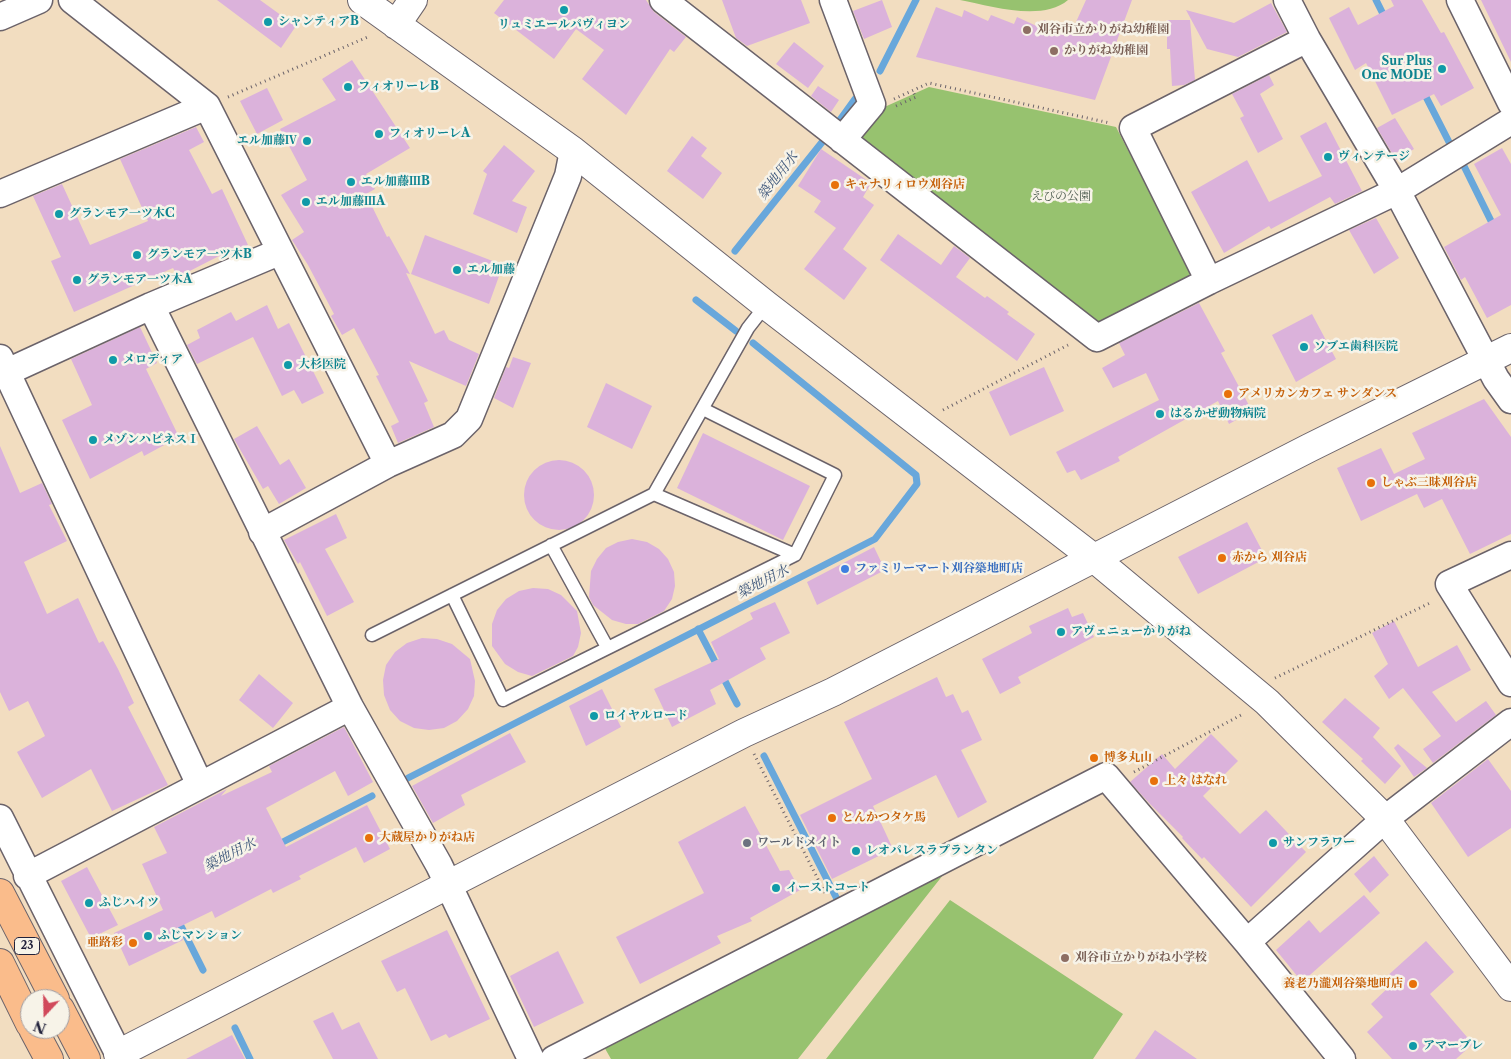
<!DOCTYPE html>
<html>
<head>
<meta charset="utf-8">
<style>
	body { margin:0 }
	#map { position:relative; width:1511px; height:1059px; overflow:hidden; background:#f2ddc0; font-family:"Libre Caslon Text",serif }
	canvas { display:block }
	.north { position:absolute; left:20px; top:989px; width:50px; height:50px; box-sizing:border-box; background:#f7f3e8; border:1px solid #a29fa3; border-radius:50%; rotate:201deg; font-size:14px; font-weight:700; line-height:20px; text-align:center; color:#22223b }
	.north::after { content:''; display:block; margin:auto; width:18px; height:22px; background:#d1495b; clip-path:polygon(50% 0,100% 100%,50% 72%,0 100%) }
</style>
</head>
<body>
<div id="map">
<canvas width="1511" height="1059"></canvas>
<div class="north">N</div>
</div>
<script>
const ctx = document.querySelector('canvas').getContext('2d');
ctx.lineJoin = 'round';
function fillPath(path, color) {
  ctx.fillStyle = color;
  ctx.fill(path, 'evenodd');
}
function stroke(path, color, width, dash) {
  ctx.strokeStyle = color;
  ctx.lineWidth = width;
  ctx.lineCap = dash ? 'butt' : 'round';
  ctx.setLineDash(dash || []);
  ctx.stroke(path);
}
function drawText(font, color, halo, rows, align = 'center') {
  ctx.font = font + ' "Libre Caslon Text","Noto Serif JP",serif';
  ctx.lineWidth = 5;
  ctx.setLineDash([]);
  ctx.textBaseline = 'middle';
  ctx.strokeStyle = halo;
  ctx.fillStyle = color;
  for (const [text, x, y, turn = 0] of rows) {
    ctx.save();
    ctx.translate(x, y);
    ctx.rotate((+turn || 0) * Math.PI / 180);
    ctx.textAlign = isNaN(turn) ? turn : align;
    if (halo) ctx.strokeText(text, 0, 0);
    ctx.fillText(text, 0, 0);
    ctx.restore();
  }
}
fillPath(new Path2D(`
	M960,0H1068C1042,22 991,6 960,0Z
	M929,87L1116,127L1191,271L1187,281L1103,324L1089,320L857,139L880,109Z
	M943,875L798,1059H611L603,1045Z
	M950,900L1123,1014L1093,1059H826Z`), '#97c26f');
stroke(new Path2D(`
	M1376,0L1386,20
	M880,71L916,0
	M1423,91L1450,144
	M837,124L855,99
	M1462,162L1495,229
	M735,251L823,141
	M696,300L736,331
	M698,629L737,704
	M764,756L838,901
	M408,778L875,539L917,484L916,475L753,343
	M277,845L372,796
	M178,920L203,970
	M235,1028L250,1059`), '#68a7db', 7);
fillPath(new Path2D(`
	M217,0H260L296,26L281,48Z
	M504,0H646L654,12L686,37L674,52L670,49L626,115L582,79L604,50L576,29L554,59L494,13Z
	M722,0H801L810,23L747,46L736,38Z
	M882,0L892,27L864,39L853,11Z
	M1086,0H1132L1095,100L916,57L936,7L962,17L964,10L988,21L991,15L1014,24L1017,17L1041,28L1044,20L1071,33Z
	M1391,0H1422L1441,33L1444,32L1474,88L1441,106L1434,94L1392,115L1366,63L1355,70L1329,18L1349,7L1358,25L1394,6Z
	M1481,0H1511V62Z
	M1271,3L1287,32L1238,57L1207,49L1186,10L1234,23Z
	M1167,20H1190L1195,80L1184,85L1172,86L1170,49H1167Z
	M794,42L824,66L808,88L776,64Z
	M352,60L410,148L366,174L375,189L366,194L387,237L389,236L410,274L406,273L435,334L444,330L449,340L479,354L466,386L409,361L428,401L424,403L434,427L398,443L391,426L399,422L376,376L379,375L354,328L342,335L331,316L334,314L308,265L292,240L304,232L281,195L307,180L280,129L336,100L322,79Z
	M1269,75L1274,85L1260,94L1283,139L1258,153L1240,118L1244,116L1232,94Z
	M818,86L839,100L831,112L811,96Z
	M267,88L283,120L257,134L240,101Z
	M1395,118L1414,149L1396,160L1377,128Z
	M1326,122L1362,191L1335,204L1330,197L1271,229L1269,226L1224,253L1191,192L1247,160L1269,202L1322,176L1300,136Z
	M196,127L204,142L189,150L212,194L222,189L248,245L220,260L219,256L178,277L173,268L74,312L51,261L61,257L33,196L62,184L90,245L148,221L120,159Z
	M692,136L707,148L701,156L722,173L703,199L667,171Z
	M504,145L535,171L512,201L527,207L517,233L473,214L487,174L483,171Z
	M1502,148L1511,164V305L1487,318L1465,277L1461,280L1444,247L1501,215L1474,164Z
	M821,149L871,183L863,197L874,205L843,249L867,268L844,300L804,269L836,228L814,212L821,201L798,186Z
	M1376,218L1399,258L1374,274L1349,230Z
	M898,234L941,265L954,246L970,258L956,277L985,298L987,296L1009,312L1007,314L1035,334L1017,361L880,260Z
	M425,235L503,265L489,304L411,274Z
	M1199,303L1225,351L1221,353L1252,411L1229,424L1218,401L1118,457L1120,461L1081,480L1075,470L1067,473L1056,452L1159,400L1146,373L1113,388L1102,368L1125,355L1119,343Z
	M267,305L278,329L289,323L324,393L302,404L294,390L282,396L253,337L197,364L187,345L200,338L197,330L231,312L236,321Z
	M1312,314L1336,359L1296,382L1272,335Z
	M140,327L157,363L146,369L179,437L144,456L142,451L90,479L62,420L92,405L71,359Z
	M513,357L531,363L513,408L494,398L506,367L509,368Z
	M1044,367L1064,411L1010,436L989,392Z
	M606,383L652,406L632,449L587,427Z
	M1484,399L1511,437V534L1470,554L1442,499L1424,508L1417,494L1361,521L1337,468L1381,448L1394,474L1425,459L1412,433Z
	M257,426L280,465L289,459L306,488L279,504L268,486L263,489L234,439Z
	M703,433L810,486L783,540L677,488Z
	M0,446L20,493L42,483L52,504L49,505L67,541L24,562L47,614L78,598L99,643L103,641L118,669L134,703L128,707L168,785L112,811L91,769L42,798L17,752L45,736L28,701L9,711L0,692Z
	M524 495a35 35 0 1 1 70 0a35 35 0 1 1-70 0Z
	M336,514L347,538L325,549L354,602L327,616L300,562L298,564L284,540Z
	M1247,522L1266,558L1198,594L1178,557Z
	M632,539L647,542L659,549L668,559L674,572L675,586L672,599L664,611L638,624H626L612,620L593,605L589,597L591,571L597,559L606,548L618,542Z
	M874,547L885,570L817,605L807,582Z
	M533,588L548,589L561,595L577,611L581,633L578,647L573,656L532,676L518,672L505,664L492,646V624L497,610L506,599L519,591Z
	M775,602L790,633L760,648L766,659L710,690L716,704L672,727L654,689L719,659L711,642L753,619L750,613Z
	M1068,608L1072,617L1083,613L1094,637L1018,677L1021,683L1000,694L982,659L1032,633L1029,626Z
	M1394,621L1418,667L1457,645L1471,670L1432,692L1456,722L1486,701L1496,715L1433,763L1423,749L1441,736L1403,688L1389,699L1374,676L1388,664L1372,633Z
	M422,638L437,639L452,644L470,659L475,681L474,696L468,709L457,721L444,728L429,730L414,728L400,721L390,710L384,695L383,680L386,665L395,652L407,643Z
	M259,674L293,703L273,728L239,700Z
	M937,677L946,697L953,694L962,713L968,710L982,740L961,750L987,802L958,818L936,775L873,806L893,849L832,879L800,815L872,779L844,722Z
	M602,689L621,727L586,746L569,706Z
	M1345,698L1380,728L1373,737L1401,766L1385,784L1361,761L1363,759L1322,722Z
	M344,727L373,782L348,796L335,771L266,808L286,847L367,805L390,849L364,863L356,847L299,876L301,879L273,893L271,889L215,918L212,911L177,928L183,940L129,966L114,933L163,910L142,864L167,853L154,827L227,789L221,796L272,772L269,766Z
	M510,733L526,762L461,795L465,805L433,823L412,786Z
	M1211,734L1238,761L1203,796L1240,834L1266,810L1306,852L1251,907L1204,857L1202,859L1182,838L1183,837L1150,804L1130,782L1162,754L1175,769Z
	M1398,744L1427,768L1414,777L1394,748Z
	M1488,759L1511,791V828L1468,857L1431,803Z
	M745,806L780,871L789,870L800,890L750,918L752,921L717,936L721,943L640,984L616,937L704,893L678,842Z
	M1374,856L1389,875L1370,893L1354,874Z
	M87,867L118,925L91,938L61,881Z
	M1364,895L1380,913L1302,982L1276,950L1309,920L1320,933Z
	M447,930L490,1019L449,1038L446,1034L431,1041L405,988L397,992L381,961Z
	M1426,941L1454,972L1430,994L1473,1044L1456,1059H1392L1367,1032L1383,1017L1371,1004L1391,985L1385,978Z
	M558,951L584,1003L534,1027L510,976Z
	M333,1012L342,1030L359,1022L378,1059H333L313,1021Z
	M1155,1030L1197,1059H1135Z
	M232,1035L245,1059H186Z`), '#dbb2db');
const service = new Path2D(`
	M654,494L795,555
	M551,545L607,647
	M452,595L503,700L795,555L835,475L703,409
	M372,635L654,494L748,328L766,305`);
const minor = new Path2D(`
	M72,0L207,106L388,464
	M663,0L1097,338L1209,281L1397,191L1511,121
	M833,0L872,104L842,140
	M1287,0L1307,39L1397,191L1496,379L1511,400
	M1460,0L1511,103
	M0,17L39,0
	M0,194L207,106
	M1209,281L1133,128L1307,39
	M151,306L350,707L439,865L531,1059
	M0,358L200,785
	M7,372L151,306L279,252
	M262,532L388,464L453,435L469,419L568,176L573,151
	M1511,555L1449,584L1511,683
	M0,818L121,1059
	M27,876L350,707
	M1247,942L1385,819L1511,722
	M554,1059L1106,776L1247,942L1342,1059`);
const tertiary = new Path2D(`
	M362,0L573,151L766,305L1095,559L1267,702L1385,819L1511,987
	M396,25L413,0
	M118,1054L744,733L833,692L1309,448L1511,348`);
const trunk = new Path2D(`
	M0,893L55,999
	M0,963L30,1024
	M60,1009L86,1059
	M33,1029L49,1059`);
stroke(service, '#6b636a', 15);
stroke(minor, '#6b636a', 29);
stroke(tertiary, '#6b636a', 30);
stroke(trunk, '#6b636a', 30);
stroke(new Path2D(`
	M228,97L370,36
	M894,99L929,83L1110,123
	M896,106L916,97L912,90
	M943,410L1068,345
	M1275,678L1432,602
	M754,754L825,893
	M1134,772L1243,714`), '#6b636a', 3, [1, 4]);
stroke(service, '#fff', 12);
stroke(minor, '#fff', 26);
stroke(tertiary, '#fff', 28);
stroke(trunk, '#fabc8b', 28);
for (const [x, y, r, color] of [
	[564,10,5,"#0f9aa8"],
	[268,22,5,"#0f9aa8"],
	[1027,30,5,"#8d6e63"],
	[1054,51,5,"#8d6e63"],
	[1442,69,5,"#0f9aa8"],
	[348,87,5,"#0f9aa8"],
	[379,134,5,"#0f9aa8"],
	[307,141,5,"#0f9aa8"],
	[1328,157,5,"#0f9aa8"],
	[351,182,5,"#0f9aa8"],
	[835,185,5,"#e8710a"],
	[306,202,5,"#0f9aa8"],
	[59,214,5,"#0f9aa8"],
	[137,255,5,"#0f9aa8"],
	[457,270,5,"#0f9aa8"],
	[77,280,5,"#0f9aa8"],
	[1304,347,5,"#0f9aa8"],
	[113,360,5,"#0f9aa8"],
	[288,365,5,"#0f9aa8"],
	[1228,394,5,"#e8710a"],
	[1160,414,5,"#0f9aa8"],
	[93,440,5,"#0f9aa8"],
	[1371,483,5,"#e8710a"],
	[1222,558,5,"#e8710a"],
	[845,569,5,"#3f7fe0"],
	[1061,632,5,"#0f9aa8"],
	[594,716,5,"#0f9aa8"],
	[1094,758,5,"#e8710a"],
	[1154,781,5,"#e8710a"],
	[832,818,5,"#e8710a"],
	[369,838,5,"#e8710a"],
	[747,843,5,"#6b7280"],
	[1273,843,5,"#0f9aa8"],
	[856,851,5,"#0f9aa8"],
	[776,888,5,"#0f9aa8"],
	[89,903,5,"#0f9aa8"],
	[148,936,5,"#0f9aa8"],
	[133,943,5,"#e8710a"],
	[1065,958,5,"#8d6e63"],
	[1413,984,5,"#e8710a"],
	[1413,1046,5,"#0f9aa8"]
]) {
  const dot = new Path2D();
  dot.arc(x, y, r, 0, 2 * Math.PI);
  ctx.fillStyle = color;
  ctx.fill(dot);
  stroke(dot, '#f7f3e8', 2);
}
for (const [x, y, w] of [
	[27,946,25]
]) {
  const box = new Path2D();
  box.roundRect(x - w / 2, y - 8.5, w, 17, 4);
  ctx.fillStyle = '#f7f3e8';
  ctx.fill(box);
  stroke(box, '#22223b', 1);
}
drawText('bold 11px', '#22223b', null, [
	["23",27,946]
]);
drawText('bold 12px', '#0d838f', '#f7f3e8', [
	["シャンティアB",278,22],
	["リュミエールパヴィヨン",564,25,"center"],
	["Sur Plus",1432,62,"right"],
	["One MODE",1432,76,"right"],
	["フィオリーレB",358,87],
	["フィオリーレA",389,134],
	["エル加藤Ⅳ",297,141,"right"],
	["ヴィンテージ",1338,157],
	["エル加藤ⅢB",361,182],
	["エル加藤ⅢA",316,202],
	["グランモア一ツ木C",69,214],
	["グランモア一ツ木B",147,255],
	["エル加藤",467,270],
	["グランモア一ツ木A",87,280],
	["ソブエ歯科医院",1314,347],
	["メロディア",123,360],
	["大杉医院",298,365],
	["はるかぜ動物病院",1170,414],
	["メゾンハピネスⅠ",103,440],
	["アヴェニューかりがね",1071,632],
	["ロイヤルロード",604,716],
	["サンフラワー",1283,843],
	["レオパレスラプランタン",866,851],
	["イーストコート",786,888],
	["ふじハイツ",99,903],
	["ふじマンション",158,936],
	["アマーブレ",1423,1046]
], 'left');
drawText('bold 12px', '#785e54', '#f7f3e8', [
	["刈谷市立かりがね幼稚園",1037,30],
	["かりがね幼稚園",1064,51],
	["刈谷市立かりがね小学校",1075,958]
], 'left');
drawText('bold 12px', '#c56008', '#f7f3e8', [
	["キャナリィロウ刈谷店",845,185],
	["アメリカンカフェ サンダンス",1238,394],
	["しゃぶ三昧刈谷店",1381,483],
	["赤から 刈谷店",1232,558],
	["博多丸山",1104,758],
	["上々 はなれ",1164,781],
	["とんかつタケ馬",842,818],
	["大蔵屋かりがね店",379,838],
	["亜路彩",123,943,"right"],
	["養老乃瀧刈谷築地町店",1403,984,"right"]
], 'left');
drawText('12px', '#4b5a4d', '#f7f3e8', [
	["えびの公園",1061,197]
]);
drawText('bold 12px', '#366cbe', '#f7f3e8', [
	["ファミリーマート刈谷築地町店",855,569]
], 'left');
drawText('bold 12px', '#5b616d', '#f7f3e8', [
	["ワールドメイト",757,843]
], 'left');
drawText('italic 14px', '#3e577b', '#f7f3e8', [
	["築地用水",778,176,-52],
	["築地用水",763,582,-27],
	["築地用水",230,855,-27]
]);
</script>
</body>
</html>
